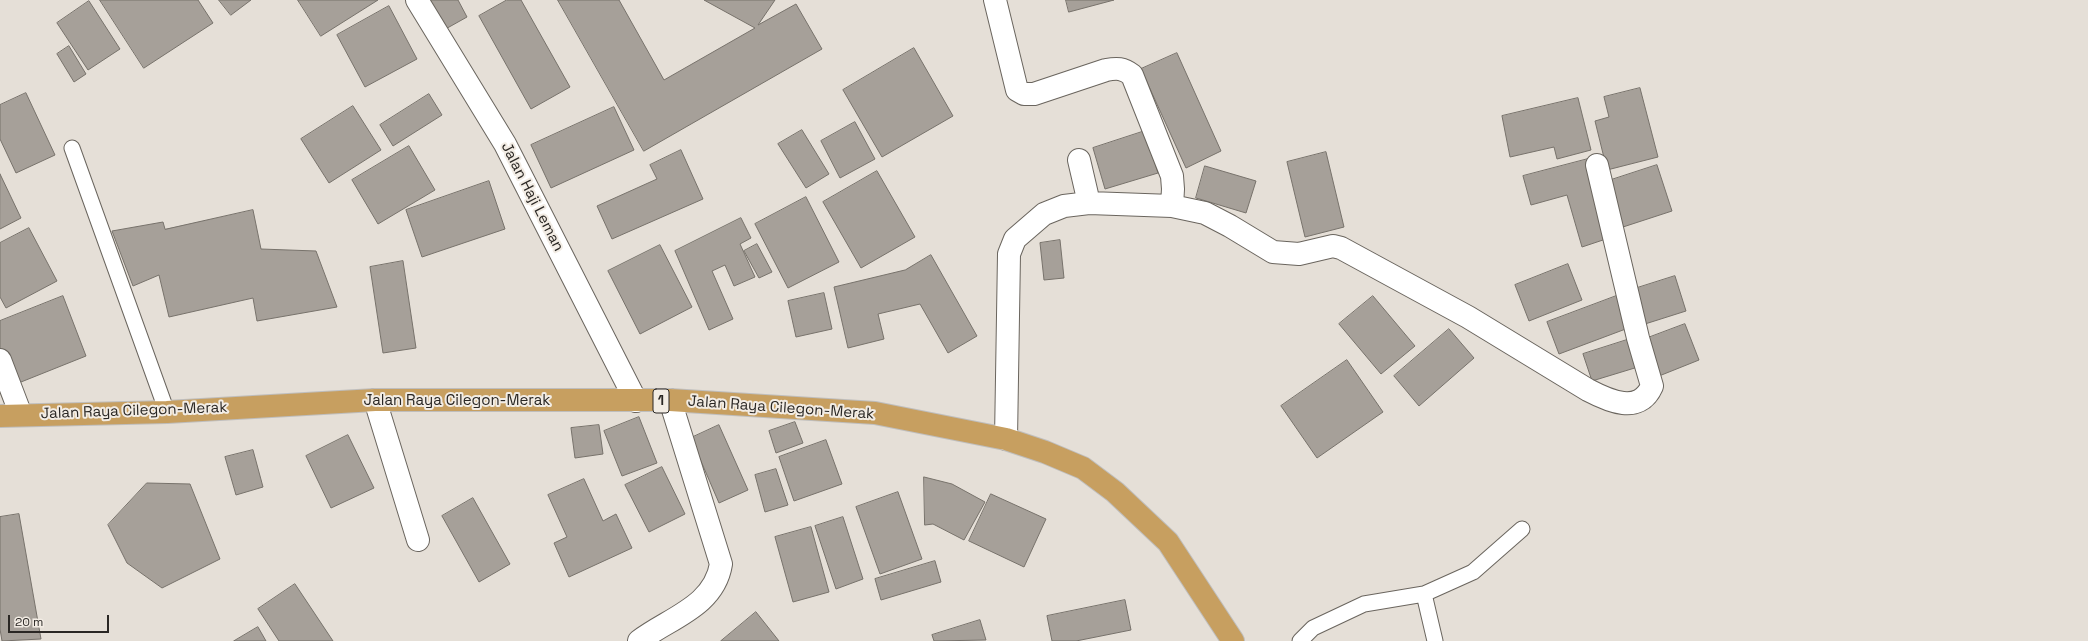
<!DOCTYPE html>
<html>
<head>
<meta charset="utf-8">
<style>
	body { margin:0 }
	#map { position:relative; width:2088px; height:641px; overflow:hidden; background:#e5dfd7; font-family:"Space Grotesk",sans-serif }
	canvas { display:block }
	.scale { position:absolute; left:8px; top:615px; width:101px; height:18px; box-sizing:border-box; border:2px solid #2a2724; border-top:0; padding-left:5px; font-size:12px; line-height:14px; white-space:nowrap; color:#2a2724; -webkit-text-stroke:3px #f2ece4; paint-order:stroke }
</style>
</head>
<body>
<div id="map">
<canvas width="2088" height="641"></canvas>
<div class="scale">20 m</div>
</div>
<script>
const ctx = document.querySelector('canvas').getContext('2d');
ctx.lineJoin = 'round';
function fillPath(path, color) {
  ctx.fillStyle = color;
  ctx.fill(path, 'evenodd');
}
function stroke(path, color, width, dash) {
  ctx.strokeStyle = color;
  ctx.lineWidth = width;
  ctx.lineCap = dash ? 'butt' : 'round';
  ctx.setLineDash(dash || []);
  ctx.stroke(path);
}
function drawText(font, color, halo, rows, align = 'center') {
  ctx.font = font + ' "Space Grotesk",sans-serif';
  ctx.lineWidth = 4;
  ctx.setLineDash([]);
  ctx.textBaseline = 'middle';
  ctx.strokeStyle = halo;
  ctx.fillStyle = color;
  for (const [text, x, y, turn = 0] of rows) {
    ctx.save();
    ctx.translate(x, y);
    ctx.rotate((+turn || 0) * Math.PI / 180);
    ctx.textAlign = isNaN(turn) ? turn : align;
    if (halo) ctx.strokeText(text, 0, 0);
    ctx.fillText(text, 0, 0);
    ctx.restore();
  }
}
const building = new Path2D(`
	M100,0H198L213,23L144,68Z
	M219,0H251L231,15Z
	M298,0H378L321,36Z
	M425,0H458L467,17L442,31Z
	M507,0H521L570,87L531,109L479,16Z
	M558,0H619L664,80L755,28L704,0H775L758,25L796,4L822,49L644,151Z
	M1066,0H1114L1069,12Z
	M89,1L120,49L88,70L57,23Z
	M389,6L417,59L365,87L337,35Z
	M69,46L86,74L74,82L57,54Z
	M914,48L953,116L882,157L843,90Z
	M1177,53L1221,151L1186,168L1141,69Z
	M1640,88L1658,157L1607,170L1595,121L1609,117L1604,97Z
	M26,93L55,155L16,173L0,139V105Z
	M429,94L442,115L393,146L380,125Z
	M1578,98L1591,150L1557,159L1554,147L1510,157L1502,116Z
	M353,106L381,150L329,183L301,139Z
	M614,107L634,150L551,188L531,145Z
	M855,122L875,159L840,178L821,141Z
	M802,130L829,174L806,188L778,144Z
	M1145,131L1158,173L1105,189L1093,148Z
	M409,146L435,190L378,224L352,180Z
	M681,150L703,199L612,239L597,206L657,179L650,165Z
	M1326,152L1344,227L1305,237L1287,162Z
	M1588,159L1609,238L1582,247L1567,195L1531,205L1523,176Z
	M1657,165L1672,211L1623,227L1608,181Z
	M1205,166L1256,181L1246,213L1196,198Z
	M877,171L915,237L861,268L823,202Z
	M0,174L21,218L0,229Z
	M489,181L505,229L422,257L406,210Z
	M806,197L839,262L788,288L755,224Z
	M253,210L261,249L316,251L337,307L257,321L253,298L169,317L159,275L133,286L112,231L163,222L165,229Z
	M741,218L751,238L740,244L755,277L734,286L725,265L712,271L733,319L709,330L675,251Z
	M29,228L57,281L6,308L0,297V243Z
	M1060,240L1064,278L1044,280L1040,243Z
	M757,244L772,272L759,278L744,251Z
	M660,245L692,307L640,334L608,271Z
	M931,255L977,336L948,353L920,304L878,314L884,339L848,348L834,287L905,270Z
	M403,261L416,348L383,353L370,267Z
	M1568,264L1582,300L1529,321L1515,285Z
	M1675,276L1686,311L1645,324L1634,289Z
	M824,293L832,329L796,337L788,301Z
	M1619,295L1631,327L1559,354L1547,322Z
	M63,296L86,356L11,386L0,357V321Z
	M1373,296L1415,346L1381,374L1339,324Z
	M1685,324L1699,360L1659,376L1645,339Z
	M1449,329L1474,358L1419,406L1394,376Z
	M1630,339L1638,367L1592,381L1583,354Z
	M1347,360L1383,412L1317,458L1281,406Z
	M639,417L657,463L622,476L604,431Z
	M795,422L803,443L776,453L769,431Z
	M599,425L603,454L575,458L571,428Z
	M719,425L748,490L719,503L691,438Z
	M348,435L374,488L331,508L306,456Z
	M826,440L842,484L794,501L779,457Z
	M253,450L263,487L236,495L225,457Z
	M662,467L685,514L649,532L625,485Z
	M776,469L788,505L765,512L755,475Z
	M924,477L952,484L985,502L964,540L933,524L925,525Z
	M584,479L603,521L616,514L632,548L569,577L554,543L567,537L548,495Z
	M147,483L190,484L220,559L162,588L127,563L108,525Z
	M898,492L922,559L880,574L856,507Z
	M991,494L1046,519L1024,567L969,541Z
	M473,498L510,564L479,582L442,516Z
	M19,514L41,639L2,641L0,629V517Z
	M843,517L863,579L836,589L815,526Z
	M811,527L829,592L793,602L775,537Z
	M935,561L941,582L881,600L875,579Z
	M295,584L333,641H279L258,609Z
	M1125,600L1131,630L1076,641H1052L1047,616Z
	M756,612L779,641H721Z
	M980,620L986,640L934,641L932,635Z
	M258,627L266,641H234Z`);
fillPath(building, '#a6a099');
stroke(building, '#77726b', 1);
const service = new Path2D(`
	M72,148L167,412
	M1424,594L1435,641
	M1300,641L1313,628L1364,604L1424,594L1473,572L1522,529`);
const minor = new Path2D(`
	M417,0L505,144L636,401
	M995,0L1017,90L1024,94H1034L1106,70C1117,68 1123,68 1132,75L1172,176L1173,189L1172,206
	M1079,160L1089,203
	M0,360L21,415
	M375,400L418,540
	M1006,439L1009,254L1015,239L1044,214L1064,206L1089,203L1172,206L1205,213L1230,226L1273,252L1299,254L1333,246L1341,248L1468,317L1588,390C1609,401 1639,415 1652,386L1638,338L1597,165
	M639,641C669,618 714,607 721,564L670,400`);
const trunk = new Path2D(`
	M0,416L167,412L375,400H670L875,413L1006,439L1045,452L1083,468L1115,492L1168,542L1233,641`);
stroke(service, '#6a655e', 17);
stroke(minor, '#6a655e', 24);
stroke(trunk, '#bfbebd', 24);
stroke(service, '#fff', 15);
stroke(minor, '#fff', 22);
stroke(trunk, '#c79f60', 22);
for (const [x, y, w] of [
	[661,401,16]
]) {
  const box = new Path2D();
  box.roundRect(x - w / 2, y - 12, w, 24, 3);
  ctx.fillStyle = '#f2ece4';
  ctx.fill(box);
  stroke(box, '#2a2724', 1);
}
drawText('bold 14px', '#2a2724', null, [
	["1",661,401]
]);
drawText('15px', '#2a2724', '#f2ece4', [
	["Jalan Haji Leman",532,197,63],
	["Jalan Raya Cilegon-Merak",457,401],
	["Jalan Raya Cilegon-Merak",781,408,4],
	["Jalan Raya Cilegon-Merak",134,411,-2]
]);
</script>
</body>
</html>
